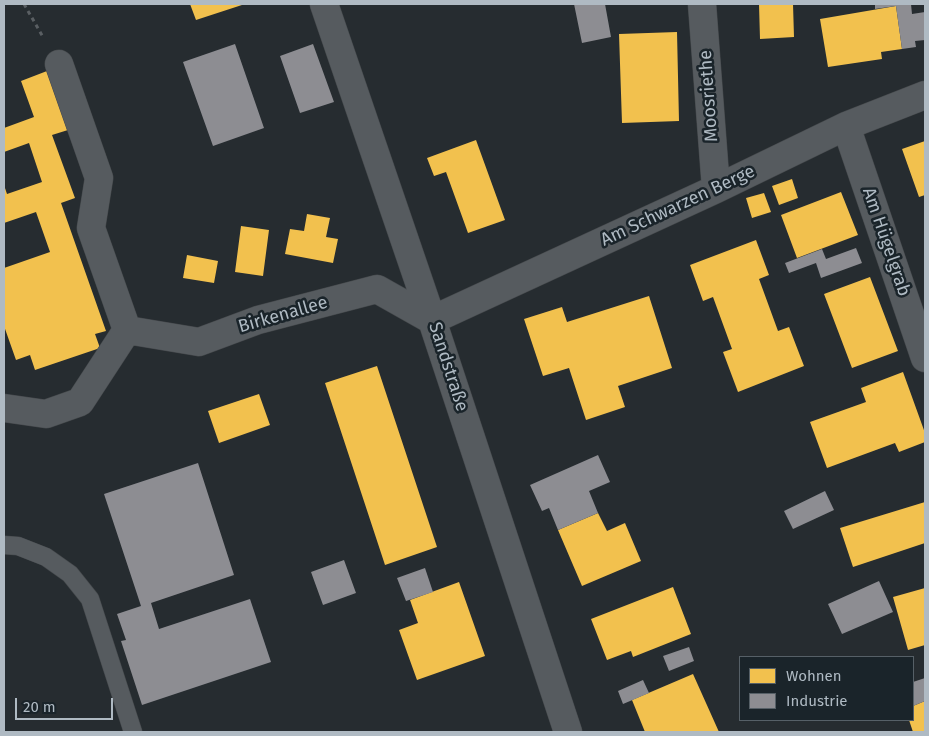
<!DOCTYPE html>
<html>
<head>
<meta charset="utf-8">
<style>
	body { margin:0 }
	#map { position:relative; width:929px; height:736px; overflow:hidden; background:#262c30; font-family:"Fira Sans",sans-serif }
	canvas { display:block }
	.frame { position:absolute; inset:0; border:5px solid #afbac3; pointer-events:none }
	.legend { position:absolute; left:739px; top:656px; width:175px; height:65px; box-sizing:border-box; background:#1a242a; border:1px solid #566067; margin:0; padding:6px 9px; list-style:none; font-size:15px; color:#afbac3 }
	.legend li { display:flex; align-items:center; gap:10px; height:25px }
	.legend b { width:25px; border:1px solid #566067 }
	.scale { position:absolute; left:15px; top:698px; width:98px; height:22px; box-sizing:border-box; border:2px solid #afbac3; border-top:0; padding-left:6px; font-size:15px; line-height:18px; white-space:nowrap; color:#afbac3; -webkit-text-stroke:4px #1a242a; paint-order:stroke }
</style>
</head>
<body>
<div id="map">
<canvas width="929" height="736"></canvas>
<div class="frame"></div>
<ul class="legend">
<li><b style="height:14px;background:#f2c14e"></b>Wohnen</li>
<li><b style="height:14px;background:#8d8d92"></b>Industrie</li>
</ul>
<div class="scale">20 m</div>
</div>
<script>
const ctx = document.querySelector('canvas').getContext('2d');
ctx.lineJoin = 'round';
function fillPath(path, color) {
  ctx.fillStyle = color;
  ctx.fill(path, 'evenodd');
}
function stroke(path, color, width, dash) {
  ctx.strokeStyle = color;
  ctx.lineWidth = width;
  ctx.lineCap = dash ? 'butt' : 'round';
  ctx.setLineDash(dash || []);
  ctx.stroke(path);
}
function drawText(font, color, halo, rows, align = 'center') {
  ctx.font = font + ' "Fira Sans",sans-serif';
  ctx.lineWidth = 5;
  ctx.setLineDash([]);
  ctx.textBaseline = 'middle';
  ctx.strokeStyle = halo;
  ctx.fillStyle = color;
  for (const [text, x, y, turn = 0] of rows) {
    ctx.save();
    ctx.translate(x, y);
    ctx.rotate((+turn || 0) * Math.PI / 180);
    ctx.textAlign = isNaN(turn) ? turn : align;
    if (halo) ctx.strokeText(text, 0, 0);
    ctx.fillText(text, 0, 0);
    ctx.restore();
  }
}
fillPath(new Path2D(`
	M190,4H245L196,20Z
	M759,4H793L794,37L760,39Z
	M896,6L902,49L881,52L882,59L828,67L820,19Z
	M677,32L679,121L622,123L619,34Z
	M47,71L68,130L52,135L75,198L61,203L106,331L95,334L100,348L35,370L30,355L16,360L4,326V268L50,252L36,212L4,223V185L7,194L42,182L29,143L4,152V128L34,117L21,81Z
	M476,140L505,220L468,233L446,172L434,176L427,158Z
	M925,141V195L919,197L902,149Z
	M792,179L798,198L779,205L772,186Z
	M841,192L858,235L797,258L781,215Z
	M764,193L771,212L752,218L746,198Z
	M307,214L330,218L326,237L338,239L333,263L285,254L290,229L304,231Z
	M241,226L269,230L263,276L235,272Z
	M756,240L769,275L759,279L778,331L789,327L804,366L738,392L723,352L732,349L713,297L703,301L690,265Z
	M187,255L218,261L214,283L183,278Z
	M870,277L898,351L852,368L824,294Z
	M649,296L672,368L618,386L625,407L586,420L569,368L543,376L524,319L562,307L567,322Z
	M377,366L437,547L385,565L325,383Z
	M903,372L925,433V442L899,452L895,443L827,468L810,422L866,402L861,388Z
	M259,394L270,425L219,443L208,411Z
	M925,502V543L853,567L840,528Z
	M598,513L607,531L625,523L641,561L582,586L558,530Z
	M459,582L485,656L417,680L399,630L418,623L410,600Z
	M673,587L691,634L633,657L631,651L607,660L591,619Z
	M925,588V645L908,650L893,597Z
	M693,674L719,732H645L632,700Z
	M925,701V732H913L909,720H913V706Z`), '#f2c14e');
fillPath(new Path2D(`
	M574,4H605L611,37L582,43Z
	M875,4H911L912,14L925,12V40L915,41L916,47L902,49L896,6L875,9Z
	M235,44L264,128L213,146L183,62Z
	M313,44L334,102L300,113L280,56Z
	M856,248L862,263L821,278L816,263L789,273L785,263L822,249L826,259Z
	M598,455L610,482L589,491L598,513L558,530L549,508L542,511L530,485Z
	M198,463L234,575L151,603L159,629L250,599L271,662L142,705L121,641L126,640L117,614L141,606L104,494Z
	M825,491L834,510L793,529L784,511Z
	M344,560L356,593L323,605L311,572Z
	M425,568L433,592L406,601L397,578Z
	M879,581L893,612L842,634L828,604Z
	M689,647L694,661L669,671L663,656Z
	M925,678V701L913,706V682Z
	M643,680L649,693L623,704L618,691Z`), '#8d8d92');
const service = new Path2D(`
	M4,545L18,546L46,557L70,574L90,599L133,732`);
const minor = new Path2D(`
	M324,4L432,320L568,732
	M702,4L716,189
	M59,64L99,178L91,228L127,330
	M846,126L925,358
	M432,320L716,189L846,126L925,95
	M4,408L46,414L80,402L127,330L199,342L258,320L377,289L432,320`);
stroke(service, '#44484b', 19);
stroke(minor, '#44484b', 29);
stroke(new Path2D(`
	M24,4L43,37`), '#5a5f63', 3, [4, 4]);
stroke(service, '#565b5f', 18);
stroke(minor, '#565b5f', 28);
drawText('18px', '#afbac3', '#1a242a', [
	["Moosriethe",709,96,-94],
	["Am Schwarzen Berge",678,206,-25],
	["Am Hügelgrab",886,242,71],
	["Birkenallee",283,315,-16],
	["Sandstraße",448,367,72]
]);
</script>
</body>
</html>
